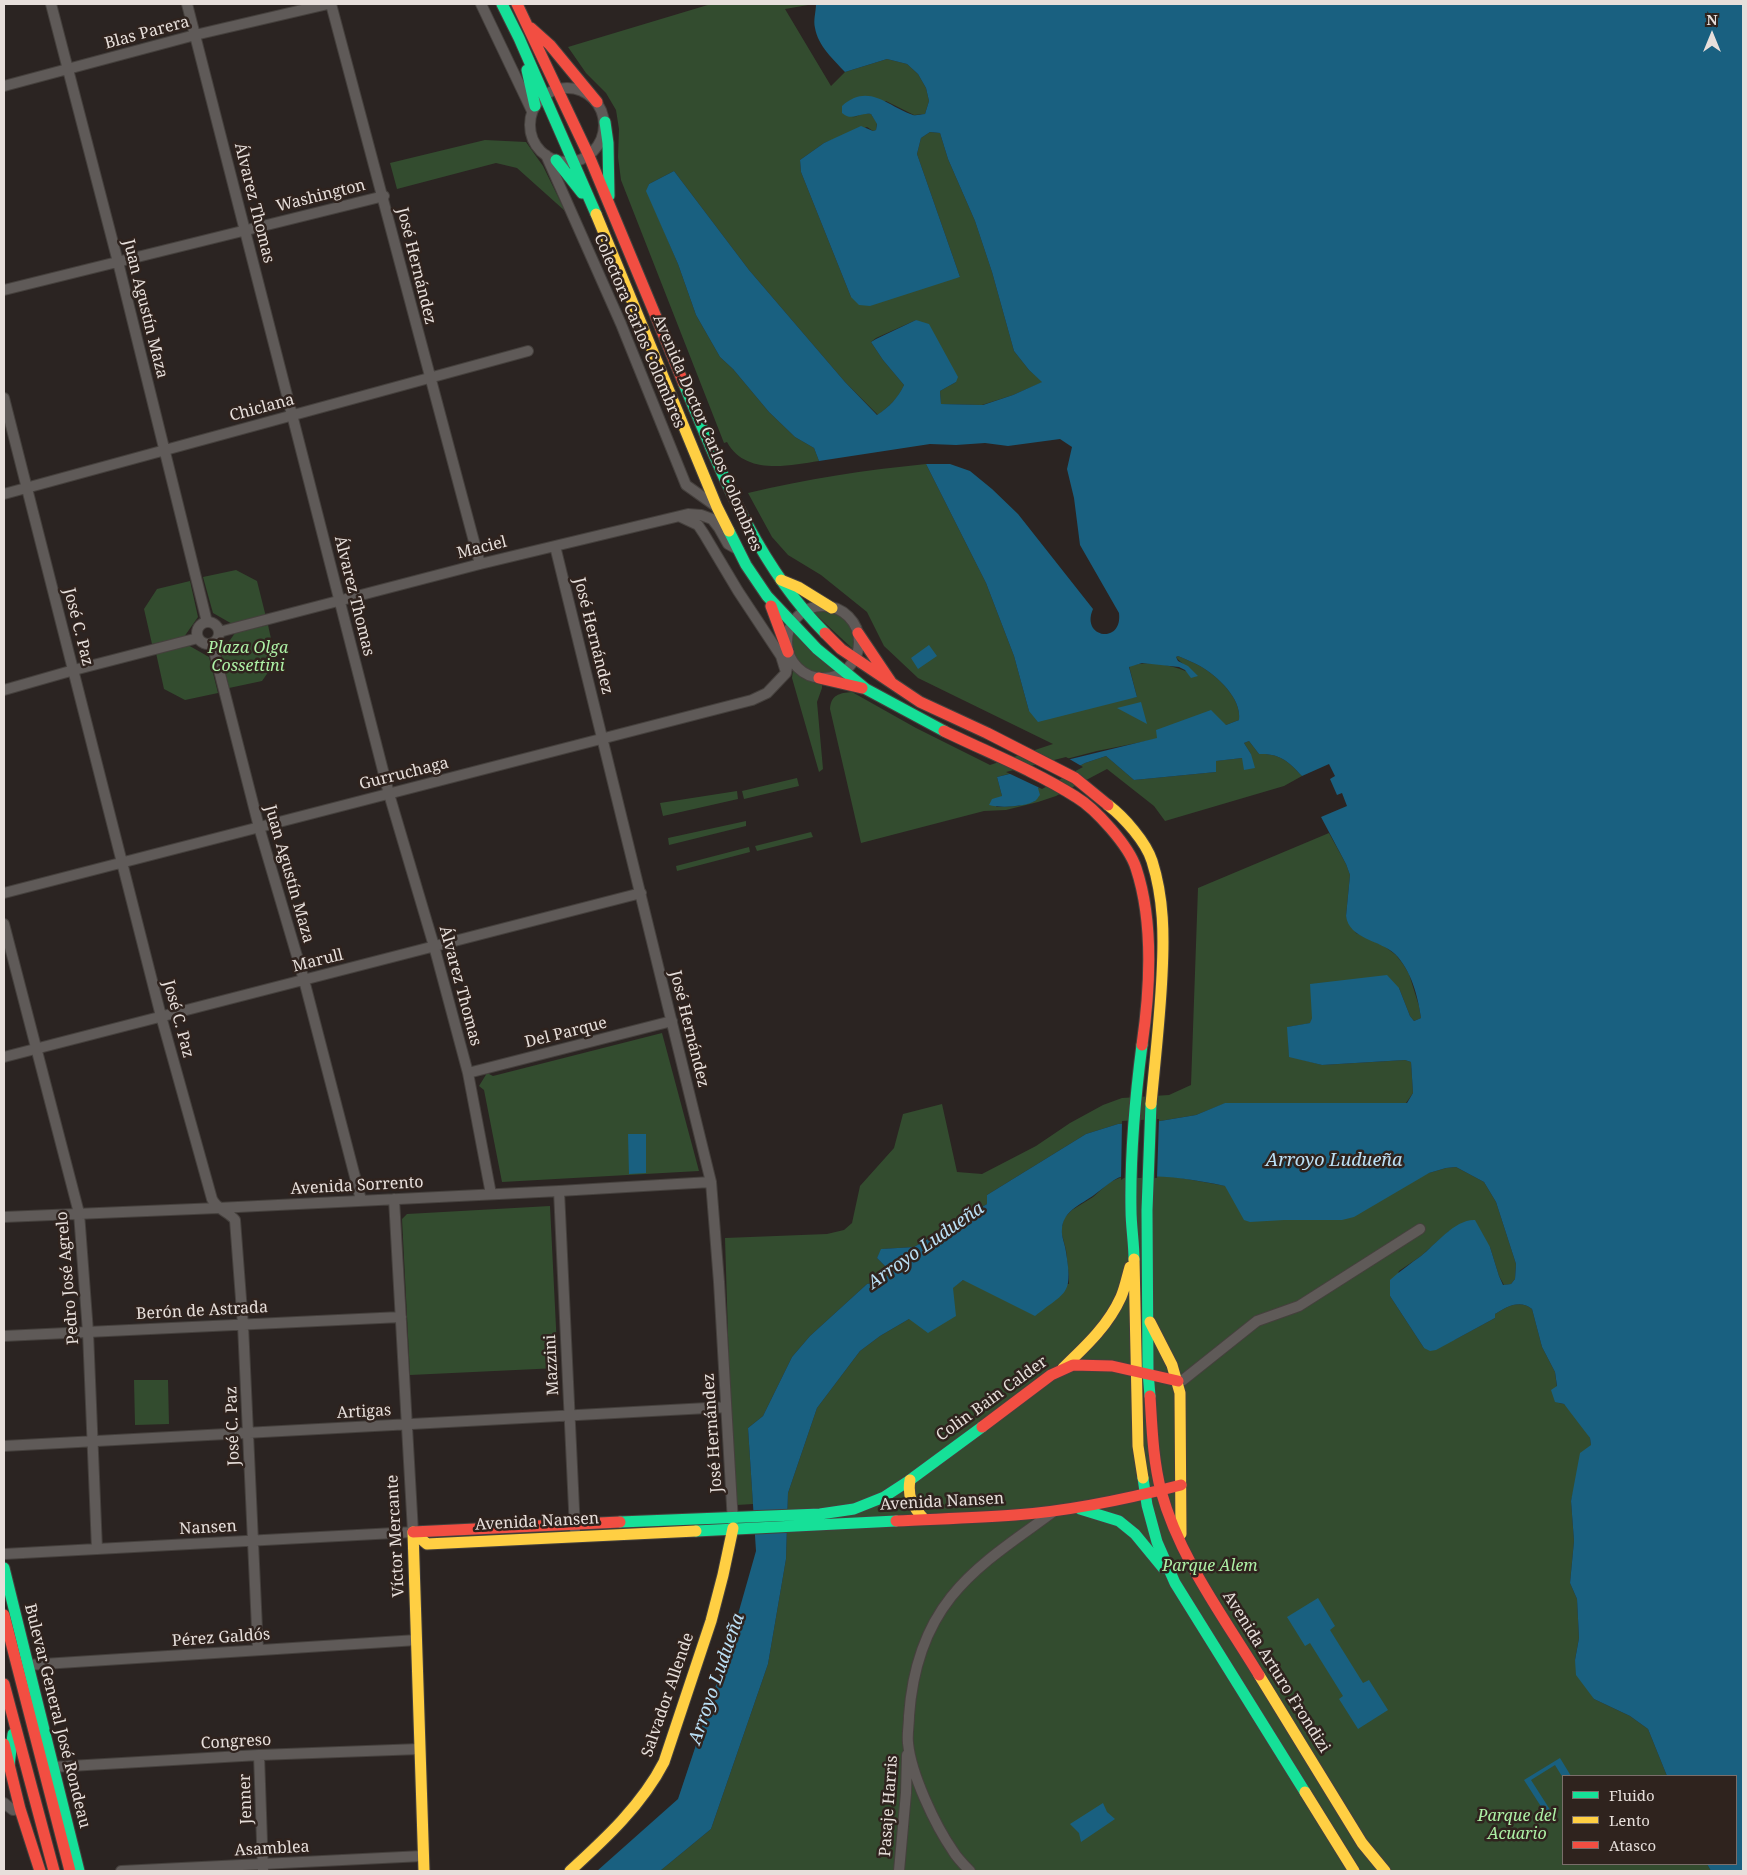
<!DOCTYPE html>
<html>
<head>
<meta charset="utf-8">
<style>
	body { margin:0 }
	#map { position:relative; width:1747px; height:1875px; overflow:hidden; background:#2b2422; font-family:"Noto Serif",serif }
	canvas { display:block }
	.frame { position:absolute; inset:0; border:5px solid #e7dfdb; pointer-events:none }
	.legend { position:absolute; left:1562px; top:1775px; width:175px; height:90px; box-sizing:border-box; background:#2f231e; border:1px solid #796e6a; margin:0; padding:6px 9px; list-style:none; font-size:15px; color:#e7dfdb }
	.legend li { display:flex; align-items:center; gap:10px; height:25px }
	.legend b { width:25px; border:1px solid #796e6a }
	.north { position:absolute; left:1687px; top:10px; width:50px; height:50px; -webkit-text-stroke:4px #2f231e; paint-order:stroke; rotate:0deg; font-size:14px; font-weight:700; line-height:20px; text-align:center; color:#e7dfdb }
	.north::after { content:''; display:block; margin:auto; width:18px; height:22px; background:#e7dfdb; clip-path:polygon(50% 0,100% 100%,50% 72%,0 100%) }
</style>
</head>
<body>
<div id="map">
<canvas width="1747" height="1875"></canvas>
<div class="frame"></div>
<ul class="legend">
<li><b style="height:6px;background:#16e098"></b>Fluido</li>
<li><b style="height:6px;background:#ffcf43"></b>Lento</li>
<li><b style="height:6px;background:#f24e42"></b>Atasco</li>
</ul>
<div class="north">N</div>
</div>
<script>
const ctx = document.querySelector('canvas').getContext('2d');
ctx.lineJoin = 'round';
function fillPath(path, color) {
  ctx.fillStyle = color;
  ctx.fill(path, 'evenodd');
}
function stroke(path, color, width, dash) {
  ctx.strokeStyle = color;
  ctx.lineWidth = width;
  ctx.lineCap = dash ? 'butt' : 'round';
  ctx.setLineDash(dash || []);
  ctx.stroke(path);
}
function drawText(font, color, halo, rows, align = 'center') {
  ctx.font = font + ' "Noto Serif",serif';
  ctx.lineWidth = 5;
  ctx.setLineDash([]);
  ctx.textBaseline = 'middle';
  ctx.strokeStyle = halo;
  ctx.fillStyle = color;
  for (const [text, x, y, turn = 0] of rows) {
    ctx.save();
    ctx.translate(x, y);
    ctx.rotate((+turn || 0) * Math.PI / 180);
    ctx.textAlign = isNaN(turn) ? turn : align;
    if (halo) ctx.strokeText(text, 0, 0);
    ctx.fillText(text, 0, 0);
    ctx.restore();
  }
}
fillPath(new Path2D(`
	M711,4H814L785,9L831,86L845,72L887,59L907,64L918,74L926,88L929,101L925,114L914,115L886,101L852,118L862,114H871L877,123L876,130L873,131L867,127L824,143L800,160L801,172L851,297L960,277L917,154L921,138L930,132L940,133L948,159L975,221L992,272L1014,351L1029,370L1043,382L1013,395L982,405L941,404L940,391L956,382L916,320L876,338L871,342L883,360L904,385C898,399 889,406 878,415L845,382L749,270L674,171L649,184L647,191L678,264L696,315L720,357L733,369L769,412L795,437L814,448L819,461C787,466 745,475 727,442L724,443L621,180L618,157L619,129L616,110L606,93L586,73L568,47Z
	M485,140L526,142L543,166L565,211L517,168L496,163L397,189L390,163Z
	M926,464L986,583L1014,656L1029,711L1137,697L1129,666C1152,659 1176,666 1197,676C1191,668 1181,664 1176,657L1178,656C1185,659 1193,662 1200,666C1217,676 1242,698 1239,720L1226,725L1097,751L997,777L1002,796L996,807L1018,806L1035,801L1038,788L1085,763L1106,756L1134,780L1216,772L1215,761L1242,758L1251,754L1244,743L1249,741L1259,754C1280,753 1289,762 1302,776L1284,786L1165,821L1154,806L1107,769L1056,796L1038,802L1006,810L984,811L861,843L830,709C831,695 839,693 852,692L916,728L990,765L1053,744L918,678L884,646L867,612L821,575L788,555L772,537L748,493C806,479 866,470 926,464Z
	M236,570L257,581L266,617L234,625L213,613L203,577Z
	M190,581L198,617L184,637L152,644L144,609L157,589Z
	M826,609C848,616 856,626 854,650L813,612L815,610Z
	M268,625L276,661L262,681L229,688L221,653L235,633Z
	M792,630L837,673C808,681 786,660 792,630Z
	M188,645L209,657L218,693L185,700L164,689L156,653Z
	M793,670L809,680L822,683V688L817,702L823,769L819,772L792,678Z
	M797,778L799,786L744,799L742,791Z
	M737,791L738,799L663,816L660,803Z
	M746,821V826L669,845L668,838Z
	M811,832L813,837L757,851L755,846Z
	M1329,833L1346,864L1350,875L1346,916L1356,933L1384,946L1396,955L1403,964L1409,974L1419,1006L1421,1018L1414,1021L1410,1016L1399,988L1312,1018L1311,1023L1288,1027L1289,1056L1322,1065L1405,1060L1411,1062L1413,1093L1406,1103H1226L1196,1115L1160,1121L1118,1124L1086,1134L987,1195V1204L914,1247L882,1249L877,1258L888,1269L889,1275L877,1282L867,1284L810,1336L792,1357L763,1416L748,1428L753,1504L737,1505L730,1400L725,1238L827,1234L844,1230L852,1223L860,1186L894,1148L903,1114L942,1104L957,1172L982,1174L1036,1146L1070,1123L1103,1105L1122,1098L1169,1095L1191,1085L1198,888Z
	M749,847L750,852L677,871L676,866Z
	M662,1033L699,1171L502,1182L484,1090L479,1086L487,1073L493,1076Z
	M1456,1167L1484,1182L1496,1202L1516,1264L1515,1279L1511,1284L1504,1285L1499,1276L1490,1247L1449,1231L1421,1256L1399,1271L1390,1296L1424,1348L1456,1339L1495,1318V1314C1507,1307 1519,1299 1532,1309L1542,1347L1555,1372L1559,1403L1564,1404L1584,1427L1590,1438L1591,1445L1576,1482L1571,1501L1574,1541L1570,1583L1577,1599L1579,1638L1575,1660L1594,1699L1630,1716L1648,1729L1667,1776H1563V1864H1707L1711,1871H660L711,1829L768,1664L786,1559L788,1493L817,1408L860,1351L880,1336L909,1319L963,1280L1069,1284V1277L1066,1250L1061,1231L1064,1218L1072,1210L1093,1197L1110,1182L1124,1176H1170L1226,1186L1429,1173L1446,1168Z
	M550,1206L558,1368L410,1375L402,1219L407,1214Z
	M134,1380H168L169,1424L135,1425Z`), '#334c2f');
fillPath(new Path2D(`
	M816,4H1743V1871H1711L1707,1864H1736V1776H1667L1648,1729L1630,1716L1594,1699L1576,1675L1575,1660L1579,1638L1577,1599L1570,1583L1574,1541L1571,1501L1580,1453L1591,1445L1590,1438L1564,1404L1555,1402L1551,1390L1557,1386L1555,1372L1542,1347L1532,1309C1519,1299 1507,1307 1495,1314V1318L1436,1350L1430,1351L1424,1348L1390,1296V1280C1400,1271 1410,1264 1421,1256C1435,1245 1455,1219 1475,1220L1490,1247L1499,1276L1503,1285L1511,1284L1515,1279L1516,1264L1496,1202L1484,1182L1456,1167L1446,1168L1429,1173L1354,1217L1342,1220H1284L1250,1222L1244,1220L1225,1186C1197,1180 1171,1176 1142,1176C1136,1176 1129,1174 1123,1176C1110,1180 1100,1192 1088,1199C1076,1207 1063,1213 1062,1229C1061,1236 1065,1244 1066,1252C1073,1295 1067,1291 1035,1316L963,1280L953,1288L956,1316L928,1333L909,1319L880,1336L860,1351L817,1408L788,1493L786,1559L768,1664L711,1829L660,1871H597L678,1799L729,1646L756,1551L748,1428L763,1416L792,1357L810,1336L867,1284L877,1282L889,1275L888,1269L877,1258L881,1249L914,1247L987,1204V1195L1086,1134L1118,1124L1160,1121L1196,1115L1225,1103H1407L1413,1093L1411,1062L1405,1060L1322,1065L1289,1057L1287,1027L1310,1023L1312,1018L1310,984L1387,975L1399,988L1410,1016L1414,1021L1421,1018C1418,996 1411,970 1395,954C1380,940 1349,939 1346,916L1350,875L1346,864L1321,817L1347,806L1342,793L1337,795L1330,779L1335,776L1329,764L1302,776C1289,762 1280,753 1259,754L1249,741L1244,743L1251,754L1255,768L1244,770L1242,758L1216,761V772L1134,780L1106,756L1085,763L1038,788L1040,795C1039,796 1036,801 1035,801C1025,807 999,808 989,805L992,799L1002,796L997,777L1157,738L1156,730L1211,710L1226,725L1239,720C1242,698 1217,676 1200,666C1193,662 1185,659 1178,656L1176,657L1178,661L1188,666L1198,676L1191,678L1185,670L1179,667L1142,663L1129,667L1137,697L1038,722L1029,711L1014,656L986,583L926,464H950L970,471L992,489L1018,514L1093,609C1080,638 1123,645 1119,613L1080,545L1074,498L1067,469L1072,447L1060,439L1008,446L985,443L956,445L930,444L819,461L814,448L795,437L769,412L733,369L720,357L696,315L678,264L646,191L649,184L674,171L749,270L845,382L877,415C889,407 898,398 904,385L883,360L871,342L876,339L916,320L929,324L958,377L956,382L940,391L941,404L983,405L1013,395L1042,382L1029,370L1014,351L992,272L975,221L948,159L940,133L930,132L921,138L917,154L960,277L870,306L859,305L851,297L801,172L800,160L824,143L861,126L873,131L876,130L877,124L871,114C860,112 852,122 842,113V106C869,82 888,107 913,115C916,116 921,114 925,114L929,101L926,88L918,74L907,64L887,59L845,72C834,60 818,46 815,28C813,20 816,12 816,4Z
	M929,645L937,656L918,669L911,658Z
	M1141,702L1147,724L1117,708Z
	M628,1134H646V1173L629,1174Z
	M1318,1598L1335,1626L1330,1630L1363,1683L1369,1680L1388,1710L1358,1729L1339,1699L1343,1696L1310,1643L1305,1646L1287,1617Z
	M1560,1758L1571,1776H1563V1778L1555,1765L1531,1780L1554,1816L1549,1819L1524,1780Z
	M1103,1803L1107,1812L1115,1819L1081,1842L1079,1833L1070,1824Z`), '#196080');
fillPath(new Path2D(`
	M1066,757L1083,767L1042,789L1006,772Z
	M1159,1119L1157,1178H1124L1121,1180L1122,1121Z`), '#2b2422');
const street = new Path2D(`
	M51,4L118,262L207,622
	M187,4L389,794L434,946L468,1073L491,1194
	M331,4C382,190 429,378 480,564
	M481,4L532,111
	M4,86L195,35L328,4
	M530 125a37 37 0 1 1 74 0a37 37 0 1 1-74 0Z
	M546,155L621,324L686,485L717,507
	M4,290L384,196
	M4,398L161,1016L212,1199C217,1210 228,1211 235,1220L243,1325L258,1650
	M4,494L528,351
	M681,517L698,525L704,534L738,591L781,656L785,669
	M555,546L711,1182L719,1282L733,1523
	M787 642a36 36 0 1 1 72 0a36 36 0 1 1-72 0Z
	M197 633a11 11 0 1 1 22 0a11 11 0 1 1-22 0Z
	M219,632L480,564L688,514L701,515L712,519L719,528L728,544L739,550
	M212,643L259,827L304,980L361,1200
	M4,690L74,670L198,638
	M4,893L752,700L767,693L786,673L789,656
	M4,924L79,1213L88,1332L97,1549
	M4,1057L641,893
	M468,1073L672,1021
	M559,1191L575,1530
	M4,1217L218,1208L559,1191L711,1182
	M4,1336L401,1317
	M1178,1381L1183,1380L1257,1321L1299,1306L1420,1229
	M4,1446L726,1407
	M4,1554L413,1532L394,1199
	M28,1665L417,1640
	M259,1755L263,1871
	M53,1767L259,1755L420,1749
	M4,1803L13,1810L20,1809
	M121,1871L423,1856
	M899,1871L906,1793L907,1755
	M970,1871C964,1865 957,1858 953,1851C935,1825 911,1774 908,1743C907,1734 909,1725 909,1716C912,1673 924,1631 951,1597C979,1562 1018,1538 1053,1512`);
const fast = new Path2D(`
	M502,4L519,38L596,214
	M527,70L535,106
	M605,122L608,143L609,196
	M556,160L582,193
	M684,384C721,472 757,565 825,633
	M729,531L746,565L767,596L817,649L866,689L944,731
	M1134,1259C1134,1243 1131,1226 1131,1210C1130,1154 1135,1099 1142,1045
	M1150,1396L1148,1372L1147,1210L1151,1104
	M1143,1478L1147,1505L1157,1542L1175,1583L1305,1792
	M1080,1509L1119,1521L1135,1534L1163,1568
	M620,1522L820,1514L854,1509L884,1497L910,1480L982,1427
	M696,1531L896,1521
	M4,1568L79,1871
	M9,1765L13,1734`);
const slow = new Path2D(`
	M596,214L717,507L729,531
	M781,580L798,587L832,608
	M1108,805C1124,817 1146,842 1152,861C1164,899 1164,936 1162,975C1160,1018 1155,1061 1151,1104
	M1134,1259L1138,1446L1143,1478
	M1150,1322L1172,1365L1180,1393L1181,1534
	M1063,1368C1085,1347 1108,1326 1121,1297C1125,1288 1127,1277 1130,1267
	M910,1480C907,1497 913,1507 924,1519
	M413,1532L427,1544L696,1531
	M413,1532L424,1871
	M1259,1675L1362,1843L1385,1871
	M1305,1792L1354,1871
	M570,1871C605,1839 642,1805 664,1762L711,1621L723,1575L733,1528`);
const jam = new Path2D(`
	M517,4L589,156L684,384
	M531,28L550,45L597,102
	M771,606L788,652
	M825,633L841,649L920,702L987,733L1075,778L1108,805
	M858,633L891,682
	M819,678L862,688
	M944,731C987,752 1035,771 1076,797C1096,809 1129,846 1136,868C1154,922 1150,990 1142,1045
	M1150,1396C1152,1428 1153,1460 1161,1491C1179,1557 1223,1616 1259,1675
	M982,1427L1051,1375L1073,1365L1112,1366L1178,1381
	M896,1521C935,1519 975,1518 1015,1515C1071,1511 1127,1499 1181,1485
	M413,1532L620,1522
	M4,1615L70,1871
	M4,1684L54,1871
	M4,1744L20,1809L40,1871`);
stroke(street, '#45403d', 12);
stroke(fast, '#45403d', 13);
stroke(slow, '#45403d', 13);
stroke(jam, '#45403d', 13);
stroke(street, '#5f5a58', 10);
stroke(fast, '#16e098', 11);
stroke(slow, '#ffcf43', 11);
stroke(jam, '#f24e42', 11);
drawText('16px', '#e7dfdb', '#2f231e', [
	["Blas Parera",147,33,-15],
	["Washington",321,196,-14],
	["Álvarez Thomas",254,203,76],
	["José Hernández",416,266,76],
	["Juan Agustín Maza",145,309,76],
	["Colectora Carlos Colombres",639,331,67],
	["Chiclana",262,408,-15],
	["Avenida Doctor Carlos Colombres",707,433,67],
	["Maciel",482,548,-14],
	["Álvarez Thomas",354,596,76],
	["José C. Paz",78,627,76],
	["José Hernández",593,636,76],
	["Gurruchaga",404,774,-14],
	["Juan Agustín Maza",289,874,74],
	["Marull",318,961,-14],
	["Álvarez Thomas",460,986,75],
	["José C. Paz",178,1019,75],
	["José Hernández",689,1029,76],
	["Del Parque",566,1033,-14],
	["Avenida Sorrento",357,1186,-3],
	["Pedro José Agrelo",68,1278,-95],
	["Berón de Astrada",202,1311,-3],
	["Mazzini",552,1365,-93],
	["Colin Bain Calder",992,1399,-36],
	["Artigas",364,1412,-3],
	["José C. Paz",233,1426,-92],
	["José Hernández",713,1433,-94],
	["Avenida Nansen",942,1502,-3],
	["Avenida Nansen",537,1522,-3],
	["Nansen",208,1528,-3],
	["Víctor Mercante",396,1536,-93],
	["Pérez Galdós",221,1638,-4],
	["Avenida Arturo Frondizi",1276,1672,58],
	["Salvador Allende",668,1695,-71],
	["Bulevar General José Rondeau",57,1716,76],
	["Congreso",236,1742,-3],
	["Jenner",246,1799,-92],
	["Pasaje Harris",889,1806,-86],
	["Asamblea",272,1849,-3]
]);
drawText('italic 16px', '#adf0a5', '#2f231e', [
	["Plaza Olga",248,648],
	["Cossettini",248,666],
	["Parque Alem",1210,1566],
	["Parque del",1517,1816],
	["Acuario",1517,1834]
]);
drawText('italic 18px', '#bbe0f6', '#2f231e', [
	["Arroyo Ludueña",1334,1161],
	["Arroyo Ludueña",926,1246,-35],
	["Arroyo Ludueña",717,1679,-71]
]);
</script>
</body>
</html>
